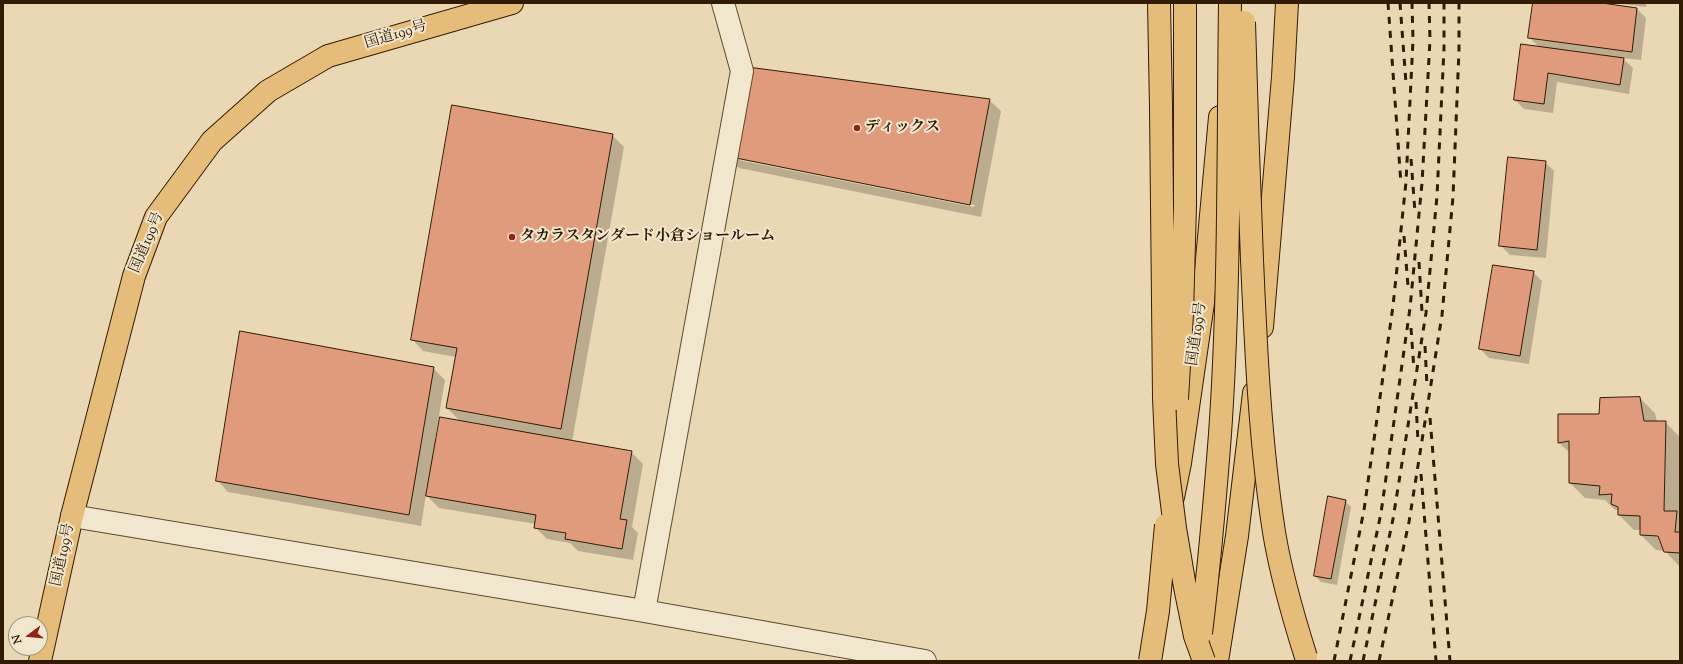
<!DOCTYPE html>
<html>
<head>
<meta charset="utf-8">
<style>
	body { margin:0 }
	#map { position:relative; width:1683px; height:664px; overflow:hidden; background:#ead8b4; font-family:"Sorts Mill Goudy",serif }
	canvas { display:block }
	.frame { position:absolute; inset:0; border:4px solid #311c03; pointer-events:none }
	.north { position:absolute; left:8px; top:616px; width:40px; height:40px; box-sizing:border-box; background:#f1e6ce; border:1px solid #a4957d; border-radius:50%; rotate:254deg; font-size:11px; font-weight:700; line-height:16px; text-align:center; color:#311c03 }
	.north::after { content:''; display:block; margin:auto; width:14px; height:18px; background:#8f2418; clip-path:polygon(50% 0,100% 100%,50% 72%,0 100%) }
</style>
</head>
<body>
<div id="map">
<canvas width="1683" height="664"></canvas>
<div class="frame"></div>
<div class="north">N</div>
</div>
<script>
const ctx = document.querySelector('canvas').getContext('2d');
ctx.lineJoin = 'round';
function fillPath(path, color) {
  ctx.fillStyle = color;
  ctx.fill(path, 'evenodd');
}
function stroke(path, color, width, dash) {
  ctx.strokeStyle = color;
  ctx.lineWidth = width;
  ctx.lineCap = dash ? 'butt' : 'round';
  ctx.setLineDash(dash || []);
  ctx.stroke(path);
}
function drawText(font, color, halo, rows, align = 'center') {
  ctx.font = font + ' "Sorts Mill Goudy","Noto Serif JP",serif';
  ctx.lineWidth = 4;
  ctx.setLineDash([]);
  ctx.textBaseline = 'middle';
  ctx.strokeStyle = halo;
  ctx.fillStyle = color;
  for (const [text, x, y, turn = 0] of rows) {
    ctx.save();
    ctx.translate(x, y);
    ctx.rotate((+turn || 0) * Math.PI / 180);
    ctx.textAlign = isNaN(turn) ? turn : align;
    if (halo) ctx.strokeText(text, 0, 0);
    ctx.fillText(text, 0, 0);
    ctx.restore();
  }
}
fillPath(new Path2D(`
	M1534,3H1594L1637,9L1646,18L1641,60L1622,58L1633,68L1629,94L1557,82L1553,113L1524,109L1515,100L1540,48L1530,38Z
	M1613,3H1646V7Z
	M989,100L1001,111L981,217L739,168L727,156ZM739,158L975,205L974,207L739,160Z
	M612,135L624,147L572,442L631,452L643,464L632,527L638,533L633,560L578,551L570,543L547,539L535,527L536,524L439,508L426,495L421,526L228,492L217,480L433,368L445,380L435,439H437L461,422L447,408L456,357L423,351L412,339Z
	M1545,162L1554,171L1546,258L1510,255L1500,245Z
	M1533,272L1542,281L1529,364L1489,358L1480,349Z
	M1640,398L1655,413L1657,422H1665L1680,437L1679,514L1680,515V567L1665,551L1656,550L1641,535V530H1634L1619,515L1618,510H1615L1605,500L1585,498L1570,483V453L1559,443L1600,415Z
	M1345,501L1351,507L1337,585L1321,582L1315,576Z`), '#0003');
const building = new Path2D(`
	M1533,3H1602L1637,8L1632,52L1528,38Z
	M1521,44L1624,58L1620,85L1548,73L1544,104L1514,100Z
	M740,66L990,99L970,205L726,156Z
	M452,105L613,134L561,429L446,408L457,348L411,340Z
	M1508,157L1546,161L1537,250L1499,246Z
	M1493,265L1534,271L1520,356L1479,349Z
	M240,331L434,367L409,515L216,481Z
	M1640,397L1644,421H1666L1664,511H1677L1675,532H1680V553L1664,552L1658,536L1640,535V516L1618,515V507L1611,504L1612,494L1599,495L1600,486L1569,483V441L1558,443V414H1599L1600,398Z
	M440,417L632,451L620,519L627,520L622,549L565,539L566,533L534,528L536,515L426,496Z
	M1328,496L1346,500L1331,579L1314,576Z`);
fillPath(building, '#e09b7d');
stroke(building, '#311c03', 1);
const minor = new Path2D(`
	M72,516L644,611L925,661
	M644,611L742,71L723,3`);
const highway = new Path2D(`
	M1262,327L1283,77L1287,3
	M1173,497L1180,463L1203,303L1220,117
	M40,661L72,516L134,276L156,217L212,141L268,91L328,56L512,3
	M1217,661L1237,536L1254,393`);
stroke(minor, '#5f4b2f', 24);
stroke(highway, '#311c03', 24);
stroke(minor, '#f1e6ce', 22);
stroke(highway, '#e5bc7a', 22);
stroke(new Path2D(`
	M1388,3L1401,184
	M1400,3L1406,83
	M1411,159L1415,212
	M1404,236L1408,286
	M1419,262L1422,312
	M1411,328L1414,370
	M1425,346L1427,386
	M1416,402L1418,442
	M1430,418L1450,661
	M1421,474L1436,661
	M1334,661L1364,510L1393,306L1406,182L1413,40L1412,3
	M1350,661L1381,513L1410,308L1422,183L1430,40L1429,3
	M1363,661L1393,519L1426,313L1437,196L1444,48V3
	M1379,661L1409,522L1442,315L1453,197L1459,50V3`), '#311c03', 3, [7, 7]);
const highwayBridge = new Path2D(`
	M1159,3L1161,108L1164,398L1167,464L1175,528L1185,587L1195,636L1204,661
	M1244,22C1246,101 1249,181 1252,260C1256,351 1260,442 1274,532C1281,575 1293,616 1306,657
	M1177,399L1182,314L1185,206V3
	M1201,633C1209,567 1215,500 1220,434C1230,291 1228,146 1230,3
	M1150,661L1158,611L1166,525`);
stroke(highwayBridge, '#311c03', 24, []);
stroke(highwayBridge, '#e5bc7a', 22);
for (const [x, y, r, color] of [
	[857,128,4,"#8f2418"],
	[512,237,4,"#8f2418"]
]) {
  const dot = new Path2D();
  dot.arc(x, y, r, 0, 2 * Math.PI);
  ctx.fillStyle = color;
  ctx.fill(dot);
  stroke(dot, '#f1e6ce', 1.5);
}
drawText('15px', '#311c03', '#f1e6ce', [
	["国道199号",396,36,-17],
	["国道199号",148,243,-67],
	["国道199号",1198,334,-82],
	["国道199号",64,555,-78]
]);
drawText('bold 15px', '#311c03', '#f1e6ce', [
	["ディックス",865,128],
	["タカラスタンダード小倉ショールーム",520,237]
], 'left');
</script>
</body>
</html>
